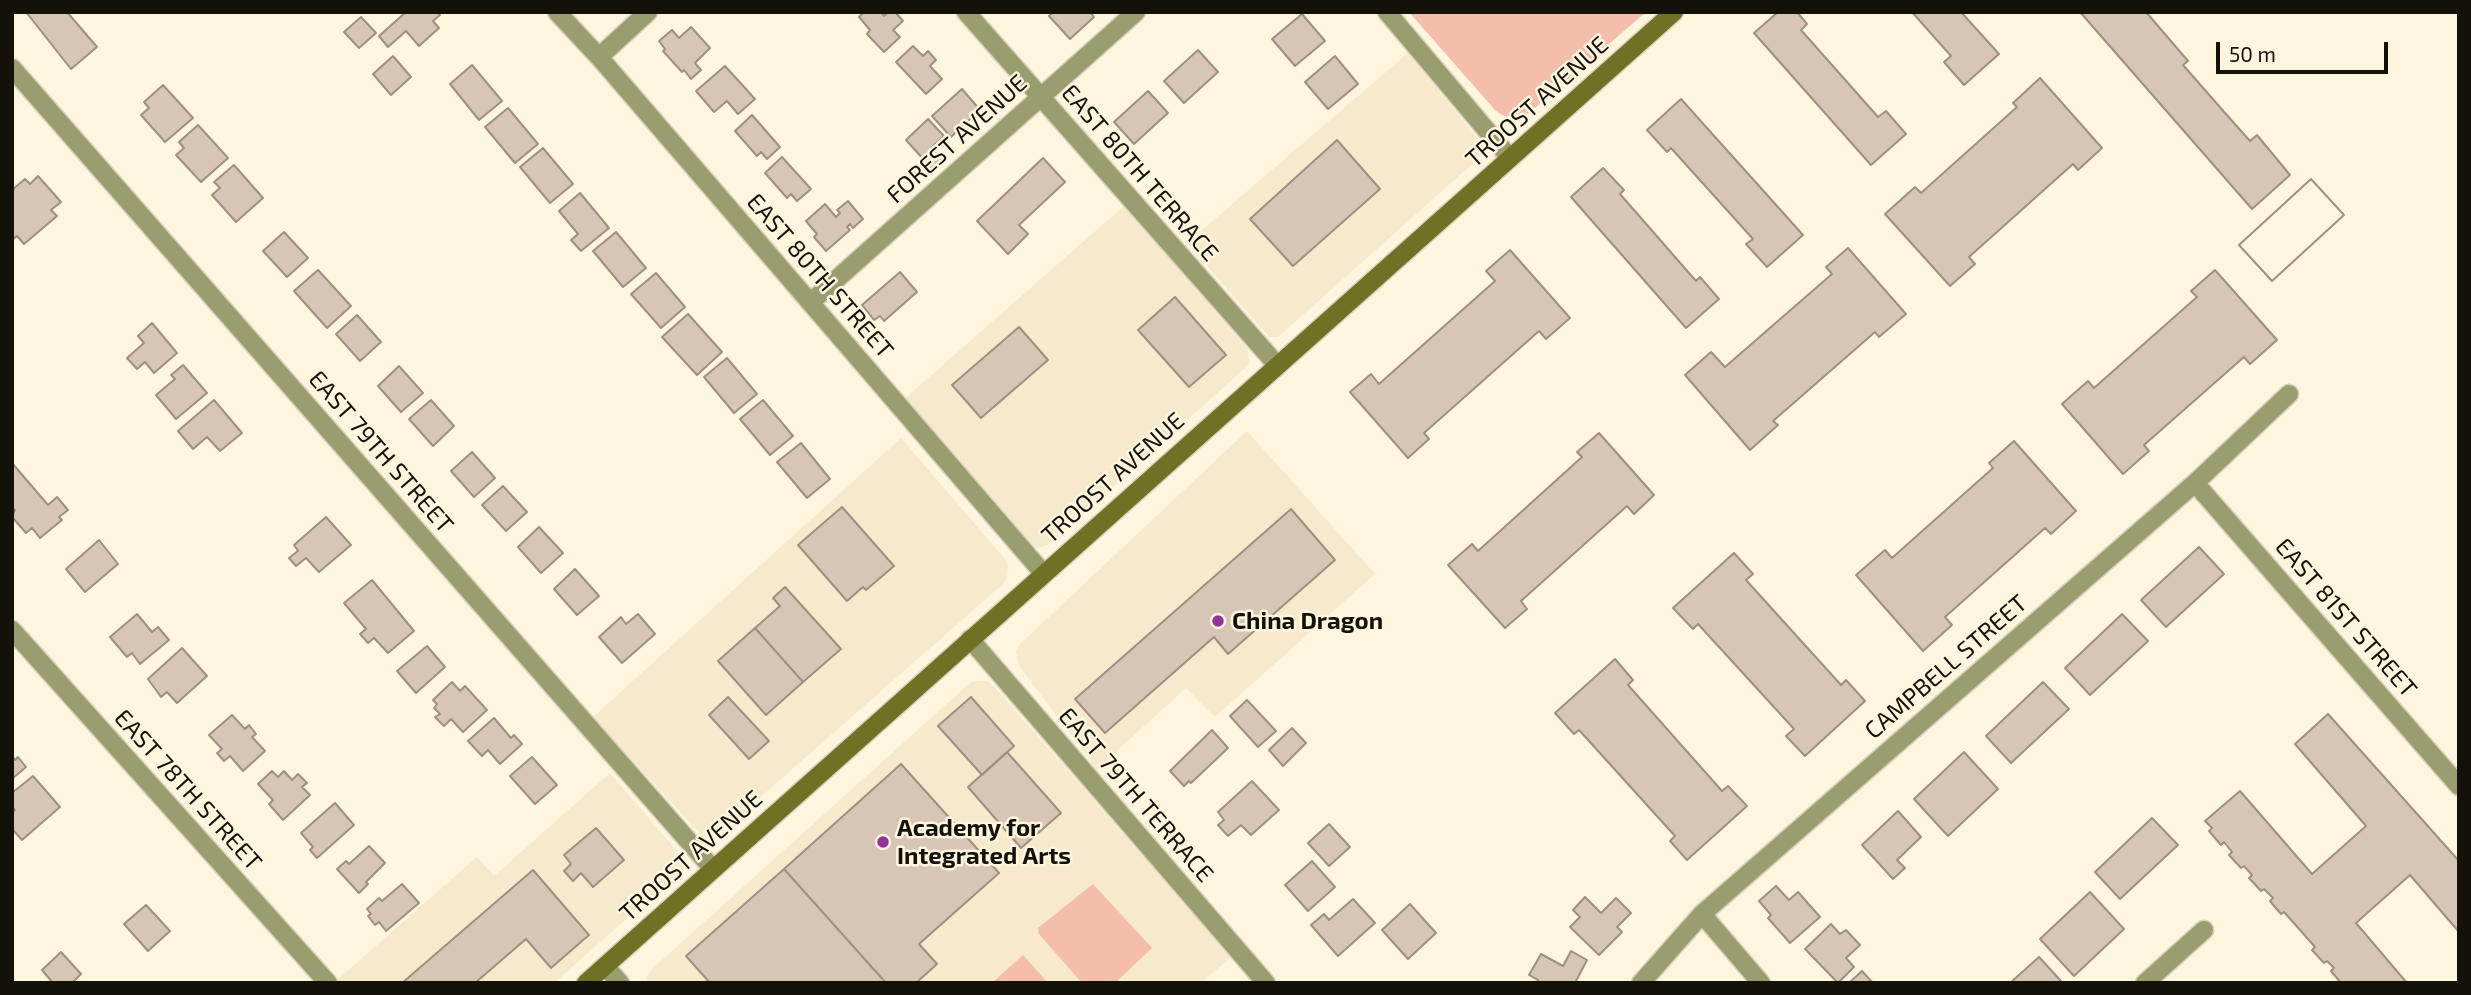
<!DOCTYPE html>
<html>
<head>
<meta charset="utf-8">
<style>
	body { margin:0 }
	#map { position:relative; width:2471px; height:995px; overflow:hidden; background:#fef5df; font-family:"Exo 2",sans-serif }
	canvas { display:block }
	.frame { position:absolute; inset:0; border:14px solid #141109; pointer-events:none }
	.scale { position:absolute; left:2216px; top:42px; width:172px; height:32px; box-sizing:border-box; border:4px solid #141109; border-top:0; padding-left:9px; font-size:21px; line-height:24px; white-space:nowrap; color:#141109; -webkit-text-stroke:5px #fef5df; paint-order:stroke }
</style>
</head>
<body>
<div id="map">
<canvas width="2471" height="995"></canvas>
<div class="frame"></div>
<div class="scale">50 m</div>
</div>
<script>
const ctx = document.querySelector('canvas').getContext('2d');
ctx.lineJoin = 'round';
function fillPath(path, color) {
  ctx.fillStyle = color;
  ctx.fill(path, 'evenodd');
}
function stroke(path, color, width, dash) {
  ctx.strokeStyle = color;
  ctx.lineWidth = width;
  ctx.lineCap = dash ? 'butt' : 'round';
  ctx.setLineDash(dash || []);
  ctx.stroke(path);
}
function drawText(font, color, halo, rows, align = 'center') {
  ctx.font = font + ' "Exo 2",sans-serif';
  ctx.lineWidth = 5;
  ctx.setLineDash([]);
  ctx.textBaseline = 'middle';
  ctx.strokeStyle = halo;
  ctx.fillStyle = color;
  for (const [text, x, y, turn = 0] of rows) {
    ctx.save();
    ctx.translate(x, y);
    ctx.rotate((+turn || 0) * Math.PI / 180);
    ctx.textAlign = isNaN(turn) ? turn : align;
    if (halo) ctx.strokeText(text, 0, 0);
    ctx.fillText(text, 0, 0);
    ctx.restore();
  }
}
fillPath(new Path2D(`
	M1408,53L1483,145L1479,158L1278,337H1269L1187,243Z
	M1125,205L1248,350L1249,362L1245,368L1048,545L1038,548L1030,543L903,400Z
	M1247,431L1375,574L1215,717L1186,688L1097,769L1019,666L1016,651L1019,645Z
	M901,438L1005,559L1008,566L1007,578L1003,584L716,836L713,838L702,836L593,717Z
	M977,681H987L994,686L1231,957L1201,983H648L646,978L652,969L971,682Z
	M610,773L683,858L684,864L678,873L554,983L336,981L477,857L494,876Z`), '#f6e9cc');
fillPath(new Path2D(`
	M1409,12H1646L1529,113C1518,119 1505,119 1495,110Z
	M1093,884L1152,948L1115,983H1082L1039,934L1038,928Z
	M1023,955L1048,983H992Z`), '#f4bdac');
const building = new Path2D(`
	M26,12H67L97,47L71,69Z
	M406,12H437L440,15L433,21L439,28L419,46L406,31L388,47L379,36Z
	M864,12H881L884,16L888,12H895L903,21L893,30L900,37L884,52L867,34L870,30L859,17Z
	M1053,12H1090L1094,17L1070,39L1049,16Z
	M1778,12H1797L1807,24L1801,30L1878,117L1886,111L1906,134L1871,165L1754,33Z
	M1912,12H1961L1999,54L1964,85L1944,62L1951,56Z
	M2080,12H2146L2188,61L2183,65L2233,122L2250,141L2257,135L2290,175L2252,209Z
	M1302,14L1325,41L1295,66L1272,39Z
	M361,17L376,33L359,48L344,32Z
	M691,27L710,48L695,63L701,70L691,79L684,70L682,72L663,51L665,49L659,41L672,30L679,38Z
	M913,46L923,56L928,51L936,60L930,66L942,79L926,94L896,62Z
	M1198,50L1218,72L1184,103L1164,81Z
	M393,56L411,77L391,95L373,74Z
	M1335,56L1358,84L1328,109L1305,82Z
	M472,65L502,101L479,120L450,84Z
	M725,66L755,99L738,114L727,101L714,112L696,91Z
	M2040,78L2102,148L2078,170L2073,164L1969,257L1975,264L1950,286L1885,214L1915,187L1921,193L2017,107L2013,103Z
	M163,85L193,118L165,142L141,115L149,108L144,102Z
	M962,89L980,110L951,137L932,116Z
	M1148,91L1168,113L1134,144L1114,122Z
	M1681,99L1803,235L1767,267L1746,244L1753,239L1671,148L1667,152L1647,130Z
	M508,108L538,144L515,163L485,127Z
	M752,115L780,147L767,159L761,152L757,156L735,131Z
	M928,119L944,136L931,148L943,161L933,170L906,140Z
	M198,125L228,158L201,182L176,155L184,148L179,142Z
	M1337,140L1380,189L1293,266L1250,219Z
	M543,148L573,184L550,203L520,167Z
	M782,157L811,189L797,201L791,194L787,198L765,173Z
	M1043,158L1065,182L1019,225L1028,234L1008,254L977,221Z
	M234,165L263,198L236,222L212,195L220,188L214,182Z
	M1603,168L1624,190L1620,194L1696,281L1700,277L1719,299L1686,328L1571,197Z
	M38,176L61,202L51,210L57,216L24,244L17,236L12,240V190L25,179L30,184Z
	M2311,179L2344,215L2272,281L2239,245Z
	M2311,179L2344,215L2272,281L2239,245Z
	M580,193L609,228L581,251L571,240L578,234L559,211Z
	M848,201L863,219L853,228L850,224L847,227L850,230L826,251L814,237L817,234L806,221L825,204L836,217L840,213L837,210Z
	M284,232L308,258L287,277L263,251Z
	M616,232L646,268L623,287L593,251Z
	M1848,248L1906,314L1879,337L1875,332L1773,421L1778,425L1750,450L1685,375L1711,352L1725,367L1832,274L1826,267Z
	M1510,250L1570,318L1546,339L1539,331L1424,433L1429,439L1408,458L1350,392L1371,374L1379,384L1495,281L1486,271Z
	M318,270L351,306L327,328L294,291Z
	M2215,270L2277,340L2250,364L2244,357L2144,445L2149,451L2123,474L2062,404L2088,381L2094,388L2197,297L2191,291Z
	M900,272L917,292L884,321L880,316L874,320L862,305Z
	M656,273L685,307L661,328L631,294Z
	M1175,297L1226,355L1189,387L1138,330Z
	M688,314L722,352L697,375L662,337Z
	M357,315L381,342L360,361L336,334Z
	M152,323L177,353L154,373L145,362L137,369L127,358L144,343L138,336Z
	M1019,327L1048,360L981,418L952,385Z
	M727,358L757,394L734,413L704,377Z
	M183,365L207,393L176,419L156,395L175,379L171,375Z
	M399,366L423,393L401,412L378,386Z
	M214,400L242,433L220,451L207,437L193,449L178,431Z
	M431,400L454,426L433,446L409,419Z
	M763,400L793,436L770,455L740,419Z
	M1599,433L1654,495L1634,514L1627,506L1521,601L1527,609L1505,628L1448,565L1472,544L1478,551L1582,457L1577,452Z
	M2014,441L2076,511L2051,534L2045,528L1945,617L1952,625L1923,651L1856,575L1885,550L1892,558L1993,468L1989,463Z
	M801,443L830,479L807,498L777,462Z
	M472,452L495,478L474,497L451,471Z
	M12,463L48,505L57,497L68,510L59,517L62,520L40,538L32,528L26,533L12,517L15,510L12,507Z
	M503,486L527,512L506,531L482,505Z
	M842,507L894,566L866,590L863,587L847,601L798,545Z
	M1291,509L1335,560L1228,654L1214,637L1105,733L1075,699Z
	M326,517L351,545L319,572L306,558L296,566L289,558L298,551L294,545Z
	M539,527L563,553L541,573L518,547Z
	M99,540L118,564L85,592L66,569Z
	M2199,547L2224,574L2166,627L2141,600Z
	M1734,553L1753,574L1746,580L1841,685L1846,680L1865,701L1805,756L1786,736L1794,729L1698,624L1693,629L1673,608Z
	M575,569L599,596L577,615L554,589Z
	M372,580L414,631L388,653L374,638L368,643L360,634L366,629L344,603Z
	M785,587L841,649L803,682L755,628L780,606L773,598Z
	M137,614L152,632L158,627L169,640L140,664L132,653L127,657L110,637Z
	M638,614L655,634L622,663L599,637L621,617L626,624Z
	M2122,614L2148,641L2090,695L2065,668Z
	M755,628L803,682L766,715L718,661Z
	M427,646L445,667L416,693L397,671Z
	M182,648L207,676L177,703L167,692L161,697L148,679Z
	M1615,659L1633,680L1628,685L1722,791L1728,786L1747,806L1687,860L1670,841L1675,836L1579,730L1574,734L1555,713Z
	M452,682L460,691L465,686L487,710L463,732L451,719L444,726L435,717L440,714L434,708L437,704L433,700Z
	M2043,682L2069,709L2011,763L1986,736Z
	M728,697L769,741L749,759L709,715Z
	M971,697L1014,746L982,775L938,726Z
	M1247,700L1276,731L1258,747L1230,716Z
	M2328,714L2459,861V932L2410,875L2356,923L2407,983H2341L2331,971L2334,968L2327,961L2324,963L2312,950L2315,947L2284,912L2281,914L2270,901L2273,898L2264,889L2261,891L2249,878L2252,875L2244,866L2241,868L2229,855L2232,852L2224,842L2221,845L2209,831L2212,828L2205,821L2240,791L2312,874L2366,826L2295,744Z
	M232,715L245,729L249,725L256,734L252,737L265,751L243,771L230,756L224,761L217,753L222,749L209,735Z
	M494,718L511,738L514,735L522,744L500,764L488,750L482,756L468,741Z
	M1292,728L1306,743L1283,766L1269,750Z
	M1212,730L1228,748L1191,783L1189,781L1184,786L1170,771Z
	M1007,752L1061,813L1021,848L968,787Z
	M1964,752L1998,789L1948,836L1914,799Z
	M12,756L15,760L18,757L26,767L12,779Z
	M532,757L557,785L535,804L510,776Z
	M901,764L999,873L919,944L937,964L916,983H886L784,869Z
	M272,771L278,777L284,771L292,780L298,774L307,783L302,787L310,795L283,820L269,804L273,800L258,784Z
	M33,776L60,807L22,840L12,829V813L15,810L12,807V793Z
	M1252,781L1279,810L1251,835L1241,825L1228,836L1218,825L1224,820L1218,812Z
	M335,803L354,825L317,858L310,850L313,847L301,833Z
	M1898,811L1921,837L1897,860L1905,868L1893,879L1862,845Z
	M2152,818L2178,845L2120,899L2095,872Z
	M1329,824L1350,847L1329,866L1308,843Z
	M596,828L624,860L593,887L581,873L573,881L564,871L571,864L564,855Z
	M369,846L385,863L366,882L368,884L359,893L337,869L346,861L349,864Z
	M1312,861L1335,887L1308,911L1285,885Z
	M784,869L886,983H710L686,956Z
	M533,870L589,935L551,968L526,939L475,983H402Z
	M402,884L419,903L386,931L379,922L375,925L368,916L371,914L367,909L379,898L382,901Z
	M1776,886L1789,900L1798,892L1820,917L1790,943L1768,918L1771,915L1759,901Z
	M2090,892L2124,929L2074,976L2040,939Z
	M1585,897L1601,913L1616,898L1631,913L1617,927L1622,932L1599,955L1570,927L1580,917L1573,910Z
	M1353,899L1375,923L1338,956L1311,925L1324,914L1329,920Z
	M1410,904L1436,933L1408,959L1382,930Z
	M146,905L170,931L148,951L124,924Z
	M1831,924L1840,934L1846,930L1860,945L1846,958L1854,967L1838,983L1805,949Z
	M1571,951L1587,960L1575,983H1536L1538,980L1529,975L1541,954L1563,966Z
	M61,952L81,974L72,983H53L42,970Z
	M2039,957L2061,981L2059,983H2010Z
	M1862,971L1873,983H1849Z`);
fillPath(building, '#d7c5b5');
stroke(building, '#a08e7f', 2);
const minor = new Path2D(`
	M557,12L599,57L1043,573
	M966,12L1277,365
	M1387,12L1510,158
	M599,57L648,12
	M12,68L713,869
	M811,302L1136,12
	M2195,483L2459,786
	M12,630L328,983
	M970,639L1266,983
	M1702,914L1761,983
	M1641,983L1702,914L2195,483L2289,394
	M2145,983L2204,930`);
const tertiary = new Path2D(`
	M605,966L620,983`);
const secondary = new Path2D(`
	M586,983L1674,12`);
stroke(minor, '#d9d1bd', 21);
stroke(tertiary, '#d9d1bd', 21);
stroke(secondary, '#d9d1bd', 21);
stroke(minor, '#9a9d6e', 18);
stroke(tertiary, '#9a9d6e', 18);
stroke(secondary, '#6f7224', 18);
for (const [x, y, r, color] of [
	[1218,621,7,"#92329a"],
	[883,842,7,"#92329a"]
]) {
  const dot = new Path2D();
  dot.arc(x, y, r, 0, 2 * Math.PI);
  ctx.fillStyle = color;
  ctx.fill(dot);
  stroke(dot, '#fef5df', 2.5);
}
drawText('24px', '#141109', '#fef5df', [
	["TROOST AVENUE",1537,102,-42],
	["FOREST AVENUE",957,139,-42],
	["EAST 80TH TERRACE",1140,173,49],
	["EAST 80TH STREET",820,276,49],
	["EAST 79TH STREET",381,452,49],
	["TROOST AVENUE",1113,478,-42],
	["EAST 81ST STREET",2346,618,49],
	["CAMPBELL STREET",1946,667,-41],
	["EAST 78TH STREET",188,790,48],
	["EAST 79TH TERRACE",1136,795,49],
	["TROOST AVENUE",691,856,-42]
]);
drawText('bold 24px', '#141109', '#fef5df', [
	["China Dragon",1232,621],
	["Academy for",897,828],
	["Integrated Arts",897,856]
], 'left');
</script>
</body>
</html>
